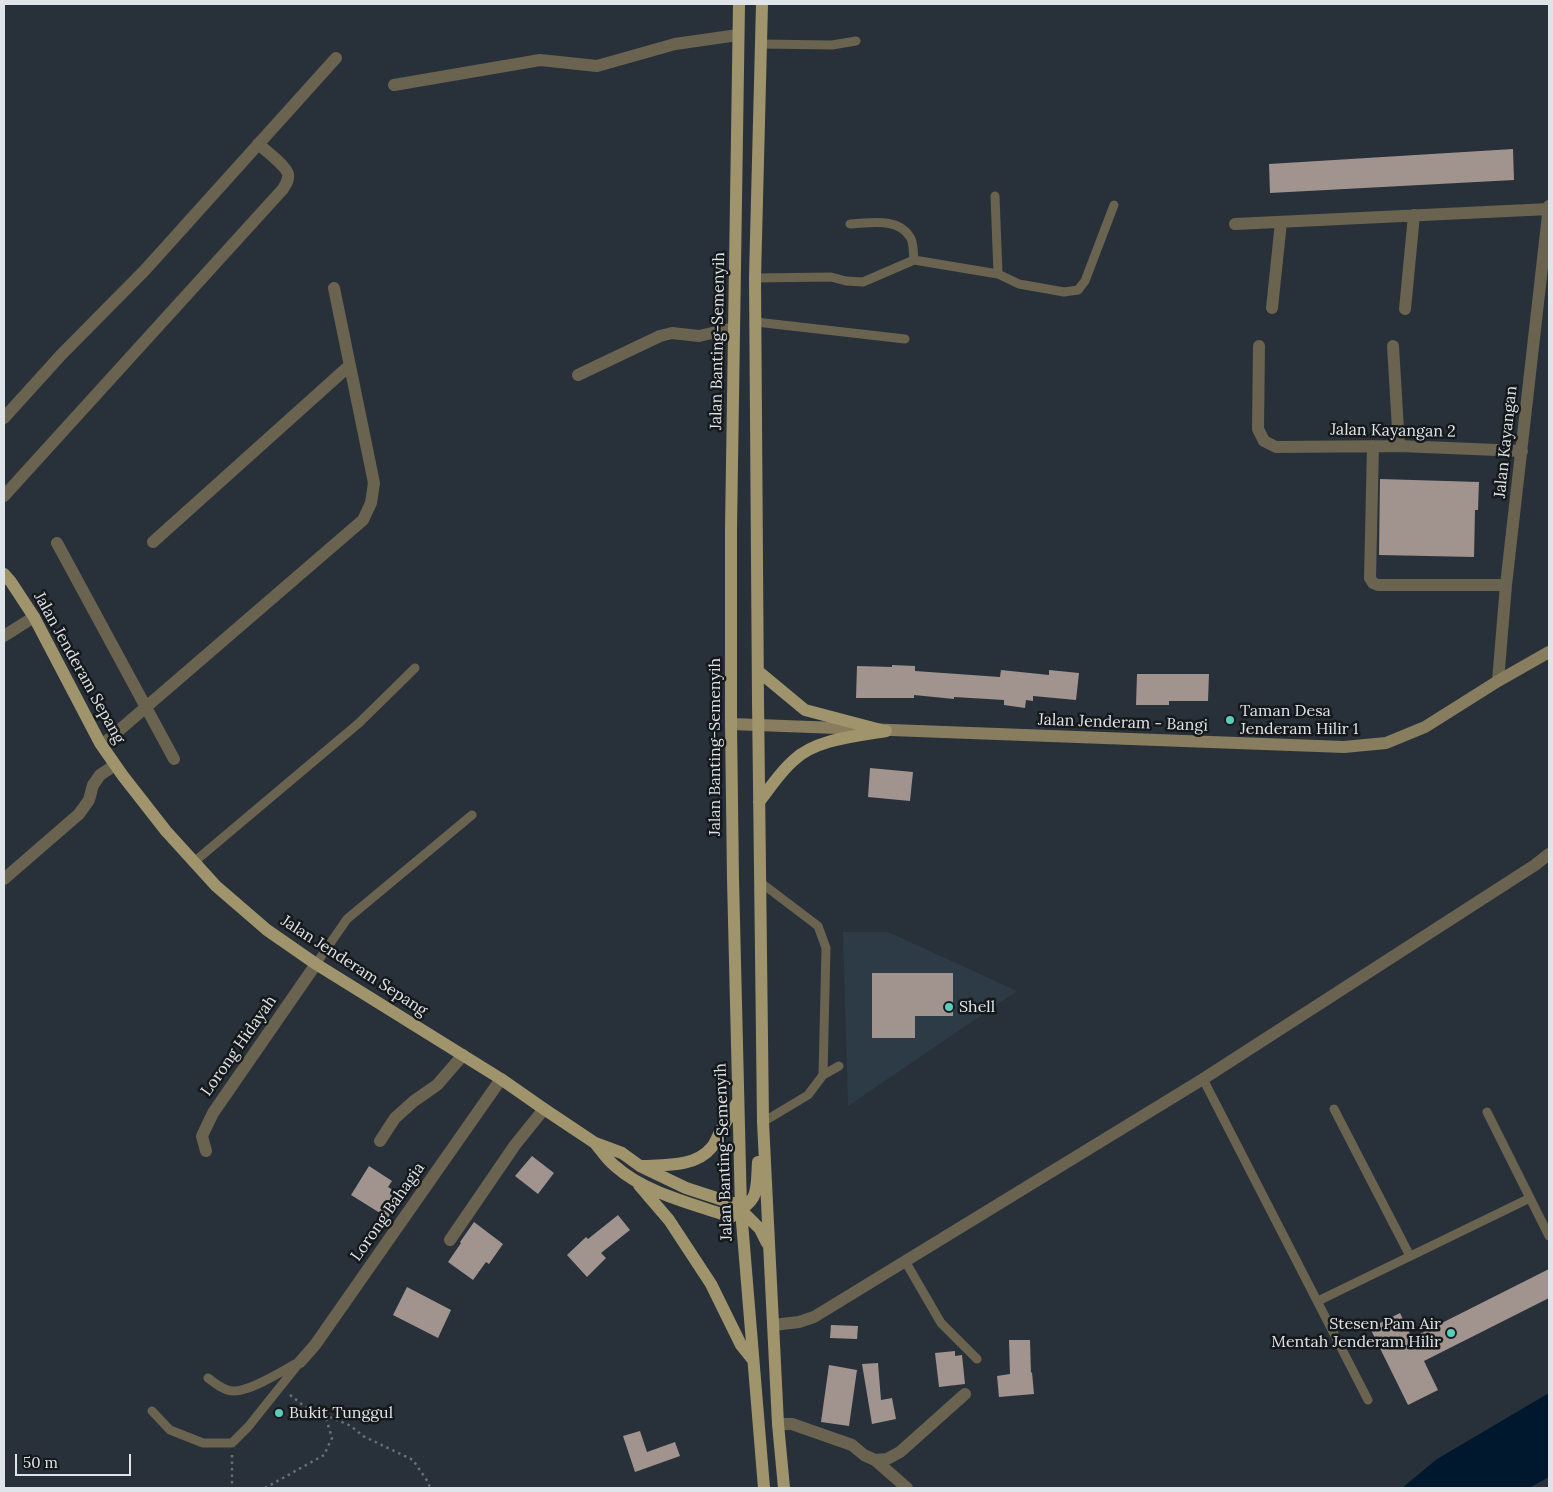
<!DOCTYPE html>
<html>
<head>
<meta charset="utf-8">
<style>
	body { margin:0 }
	#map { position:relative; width:1553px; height:1492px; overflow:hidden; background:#283139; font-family:Lora,serif }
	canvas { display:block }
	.frame { position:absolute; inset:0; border:5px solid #dee4e8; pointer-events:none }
	.scale { position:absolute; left:15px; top:1454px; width:116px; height:22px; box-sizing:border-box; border:2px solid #dee4e8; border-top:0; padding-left:6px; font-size:15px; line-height:18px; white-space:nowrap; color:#dee4e8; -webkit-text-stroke:4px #15191c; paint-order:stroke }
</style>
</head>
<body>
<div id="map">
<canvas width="1553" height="1492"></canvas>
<div class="frame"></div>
<div class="scale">50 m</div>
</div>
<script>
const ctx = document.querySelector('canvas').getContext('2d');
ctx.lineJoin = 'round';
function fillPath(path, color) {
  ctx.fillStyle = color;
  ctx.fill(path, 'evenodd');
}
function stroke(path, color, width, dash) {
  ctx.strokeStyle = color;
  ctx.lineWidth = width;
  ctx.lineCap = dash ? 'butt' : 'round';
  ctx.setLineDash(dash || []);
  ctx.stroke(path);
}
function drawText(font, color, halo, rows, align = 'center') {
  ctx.font = font + ' Lora,serif';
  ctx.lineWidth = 5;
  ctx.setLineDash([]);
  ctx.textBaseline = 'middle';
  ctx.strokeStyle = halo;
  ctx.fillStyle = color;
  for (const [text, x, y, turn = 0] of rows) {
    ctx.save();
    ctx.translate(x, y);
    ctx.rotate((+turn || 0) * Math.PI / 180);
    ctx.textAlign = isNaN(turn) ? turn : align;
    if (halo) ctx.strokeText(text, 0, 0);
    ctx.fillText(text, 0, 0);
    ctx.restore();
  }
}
fillPath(new Path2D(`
	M843,932H888L1017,991L848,1106Z`), '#2c3b46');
fillPath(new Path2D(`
	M1549,1393V1477L1529,1488H1402L1437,1459Z`), '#00182d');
fillPath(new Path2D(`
	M1513,149L1514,180L1270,193L1269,164Z
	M1380,479L1479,482L1478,510H1475L1474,557L1379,555Z
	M892,665L915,666V671L1000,677L1001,670L1049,675V670L1079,673L1076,700L1033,696V701L1026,700L1025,708L1004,705V700L954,697V699L914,695V698H856L857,666L892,667Z
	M1137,674H1209L1208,701H1169V705H1136Z
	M870,768L913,772L910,801L868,797Z
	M872,973H953V1016H915V1038H872Z
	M532,1156L554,1173L538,1194L515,1176Z
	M369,1166L392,1181L388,1187L401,1195L388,1218L351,1195Z
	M618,1215L630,1230L601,1253L606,1258L587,1277L567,1255L586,1237L588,1239Z
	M474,1222L503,1244L489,1264L486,1262L473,1280L448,1262L461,1243L460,1242Z
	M1549,1269V1298L1424,1361L1438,1390L1408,1405L1370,1328L1400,1313L1412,1338Z
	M407,1287L451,1310L438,1338L393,1315Z
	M831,1325L858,1326L857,1339L830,1338Z
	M1009,1340H1030L1031,1373L1032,1372L1034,1394L999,1397L997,1376L1010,1374Z
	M955,1351V1356L962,1355L965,1384L939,1387L935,1353Z
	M878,1363L881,1400L892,1398L896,1419L872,1424L862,1364Z
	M829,1365L857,1370L849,1426L821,1422Z
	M640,1431L647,1452L675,1442L680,1456L635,1472L623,1436Z`), '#a1938d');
stroke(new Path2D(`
	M290,1395L304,1406L351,1426L363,1436L413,1460L428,1482L430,1488
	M232,1455V1488
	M265,1488L324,1455L332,1438L325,1415`), '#676f76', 2.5, [2.5, 4]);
stroke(new Path2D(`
	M761,44L832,45L856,41
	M995,196L998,274
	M850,224C870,223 898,217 910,237C914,242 913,253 914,260
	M755,278L831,277L846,281L863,282L914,260L998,274L1019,284L1064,292L1078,290L1085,281L1114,205
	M756,322L905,339
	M194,862L359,723L415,668
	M760,882L818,926L826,948L823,1075
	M316,964L347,919L472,815
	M1203,1079L1368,1400
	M1334,1109L1410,1256
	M1487,1112L1549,1236
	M763,1122L808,1095L823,1075L839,1066
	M905,1261L941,1323L977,1359
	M1318,1301L1530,1198
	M208,1378C215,1383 224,1391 233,1391C249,1392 281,1372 295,1364
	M152,1411L170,1430L203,1443H232L248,1427L300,1362`), '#69634f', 9);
stroke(new Path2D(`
	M394,85L540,60L597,66L675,44L738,35
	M1235,224L1549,209
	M1272,308L1281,222
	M1405,309L1414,215
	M1259,346L1258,429L1264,441L1276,447L1399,446L1522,451
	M1393,346L1399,446
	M578,375L660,336L672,333L699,336L734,328
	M4,418L61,355L145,270L336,58
	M1373,446L1370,578L1373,583L1378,585H1506
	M4,496L283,189C286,184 289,180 288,174C286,166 265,150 258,144
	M153,542L349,366
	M57,543L174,759
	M4,636L34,617
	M1498,681L1506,585L1549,206
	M102,745L363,520L371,503L374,483L334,288
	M4,879L79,814L89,800L93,785L100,775L115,765
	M380,1141L395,1118L414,1101L437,1085L463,1055
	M206,1151L202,1136L213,1113L316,964
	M450,1240L515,1145L544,1109
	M773,1325L799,1322L814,1317L1203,1079L1535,865L1549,854
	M300,1362L315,1345L501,1079
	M778,1424H792L852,1445L864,1455L875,1460L907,1488
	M875,1460L887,1459L900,1452L965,1394`), '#69634f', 12);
stroke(new Path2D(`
	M731,724L1344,747L1386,743L1425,727L1498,681L1549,652`), '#887e5f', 12);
stroke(new Path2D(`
	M739,4L731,529V724L733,879L741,1210L764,1488
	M762,4L755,278L758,701L763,1122L778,1424L784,1488
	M4,574L11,582L34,617L100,743L123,776L166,831L216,886L267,930L316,964L501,1079L544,1109L595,1143L622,1153L640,1166L686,1188L735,1204L760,1229L767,1243
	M758,671L805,710L881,730
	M759,802C770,788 780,772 794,760C816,739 857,736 886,731
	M595,1143C601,1150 607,1160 615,1166C645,1193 693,1204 731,1217C760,1198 756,1194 758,1162
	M643,1166C666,1165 696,1167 712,1147C716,1142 718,1135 721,1130C726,1121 732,1112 737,1103
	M639,1185L669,1220L711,1284L741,1345L753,1360`), '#a0946c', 12);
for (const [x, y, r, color] of [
	[1230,720,5,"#5acebc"],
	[949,1007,5,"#5acebc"],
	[1451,1333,5,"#5acebc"],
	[279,1413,5,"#5acebc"]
]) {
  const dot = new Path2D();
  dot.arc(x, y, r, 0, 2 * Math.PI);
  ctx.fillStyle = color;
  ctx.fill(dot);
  stroke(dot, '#15191c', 2);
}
drawText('16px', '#dee4e8', '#15191c', [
	["Jalan Banting-Semenyih",718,341,-89],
	["Jalan Kayangan 2",1393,431,1],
	["Jalan Kayangan",1506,442,-84],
	["Jalan Jenderam Sepang",79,668,61],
	["Jalan Jenderam - Bangi",1123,723,2],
	["Jalan Banting-Semenyih",715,747,-90],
	["Jalan Jenderam Sepang",354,966,33],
	["Lorong Hidayah",239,1046,-55],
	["Jalan Banting-Semenyih",724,1152,-92],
	["Lorong Bahagia",388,1212,-55]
]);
drawText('16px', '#dee4e8', '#15191c', [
	["Taman Desa",1240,711],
	["Jenderam Hilir 1",1240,729],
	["Shell",959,1007],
	["Stesen Pam Air",1441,1324,"right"],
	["Mentah Jenderam Hilir",1441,1342,"right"],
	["Bukit Tunggul",289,1413]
], 'left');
</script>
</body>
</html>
